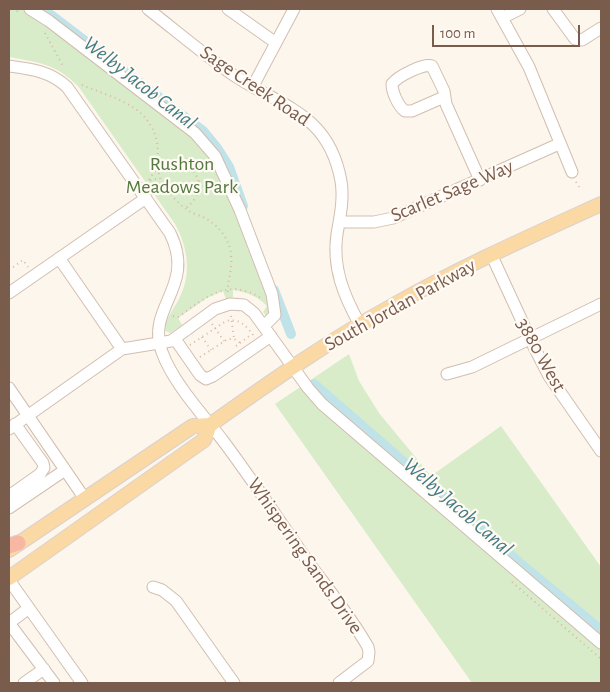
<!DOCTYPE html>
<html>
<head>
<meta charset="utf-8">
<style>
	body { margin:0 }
	#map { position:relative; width:610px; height:692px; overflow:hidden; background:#fdf6ec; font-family:"Alegreya Sans",sans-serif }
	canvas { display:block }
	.frame { position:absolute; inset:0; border:10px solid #7a5c4d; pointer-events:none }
	.scale { position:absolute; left:432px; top:25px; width:148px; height:22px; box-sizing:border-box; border:2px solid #7a5c4d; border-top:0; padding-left:6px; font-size:15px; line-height:18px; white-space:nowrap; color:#7a5c4d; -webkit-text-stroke:4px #fffaf3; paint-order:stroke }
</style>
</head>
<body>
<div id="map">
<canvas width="610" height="692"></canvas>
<div class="frame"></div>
<div class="scale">100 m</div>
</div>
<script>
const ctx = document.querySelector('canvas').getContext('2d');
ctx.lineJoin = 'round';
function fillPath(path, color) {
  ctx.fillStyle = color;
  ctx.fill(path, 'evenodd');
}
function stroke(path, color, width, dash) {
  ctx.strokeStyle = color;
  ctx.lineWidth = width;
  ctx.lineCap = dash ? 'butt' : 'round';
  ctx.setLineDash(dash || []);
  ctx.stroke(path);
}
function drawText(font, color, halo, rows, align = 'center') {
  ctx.font = font + ' "Alegreya Sans",sans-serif';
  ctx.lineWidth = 4.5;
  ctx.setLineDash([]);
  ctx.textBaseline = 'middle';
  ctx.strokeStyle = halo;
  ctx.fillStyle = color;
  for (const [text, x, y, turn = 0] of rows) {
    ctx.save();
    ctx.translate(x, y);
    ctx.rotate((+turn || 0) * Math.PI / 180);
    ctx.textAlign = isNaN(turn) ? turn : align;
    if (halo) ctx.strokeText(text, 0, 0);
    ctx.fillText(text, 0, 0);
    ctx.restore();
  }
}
fillPath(new Path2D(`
	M9,9H27L175,122L207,152L243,225L268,295L270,316H266L263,312L267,306C257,296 246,292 233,290V297L226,299L223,291L207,298L178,318L182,325L170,333L164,330C166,318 173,310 179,299C192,274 188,248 175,224L78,86C54,63 40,63 9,57Z
	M349,354L359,381L379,413L431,476L501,426L601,567V683H472L275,404Z`), '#d8ecc9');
stroke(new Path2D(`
	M43,9L203,131L217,148L229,167L243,206
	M274,290L291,334
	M314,384L521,564L601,630`), '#bfe3e8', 10);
const minor = new Path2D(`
	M30,9L49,21L195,133L215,156L240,210L272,294L275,315L264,326
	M148,9C175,30 201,52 229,72C278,107 328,110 341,181C344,199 340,217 337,234C332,268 344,296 360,325
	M228,9L276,43
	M497,9L529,67L572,172
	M553,9L575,39L582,40L601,28
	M502,18L520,9
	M9,66C31,69 50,71 67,87L170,233C197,287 145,307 162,352C173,383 204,416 224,442C253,481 281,523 309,563C329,590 351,617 368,647L369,652L368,661L339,683
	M253,86L294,9
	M444,97L412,111H405C398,106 392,92 392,84C398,76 424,63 432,66L444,91L446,104L480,180
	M340,222H374L393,218L559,144
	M491,254L534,347L549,376L601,451
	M59,258L122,349
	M9,293L146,198
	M175,339L200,375L206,379L213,376L271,336
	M447,374L472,367L601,304
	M9,388L85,499
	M9,429L122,349L171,341L215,309L230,304L244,305L254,313L308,388L322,404L601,643
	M9,496L40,474L44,468L43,463L15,424
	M9,508L65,470
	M9,580L82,683
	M153,587L162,590L176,601L234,683
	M9,623L54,683
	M9,623L29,608
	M24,683L44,669`);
const major = new Path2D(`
	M9,550L193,426L210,425
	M9,578L204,440L210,425C270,382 330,340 394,305C461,267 531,236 601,204`);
const highway = new Path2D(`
	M9,546L18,543`);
stroke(minor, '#d1beb0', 13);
stroke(major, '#dad1cd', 16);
stroke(highway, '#dad1cd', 17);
stroke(new Path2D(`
	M12,9L21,13
	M45,33L63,66
	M82,85C112,98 149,104 157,142C159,154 156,169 161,180C167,191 178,204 189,211C193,214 199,215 203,217C218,225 230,238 231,256C233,269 227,280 228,293
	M184,164L187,158L191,161L189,166
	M149,180C172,137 222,180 186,208
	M199,182H204L205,186L199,187
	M576,182L579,187
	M146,183L153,179H160
	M9,270L23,260L28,267
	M173,316L178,317C205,298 227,277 261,298
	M231,316L234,338
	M212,324L224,341
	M202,337L211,350
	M190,345L226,321C240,318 246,326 254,336
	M236,346L252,334
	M200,357L228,339H234L240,343
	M512,582L601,659`), '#d9b8a5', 2, [1, 4]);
stroke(minor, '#fff', 11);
stroke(major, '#fbd9a5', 14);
stroke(highway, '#f7b7a3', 15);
drawText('20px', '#7a5c4d', '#fffaf3', [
	["Sage Creek Road",255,86,34],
	["Scarlet Sage Way",452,191,-23],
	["South Jordan Parkway",400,305,-29],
	["3880 West",541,355,61],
	["Whispering Sands Drive",305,556,55]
]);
drawText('20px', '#537a41', '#fffaf3', [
	["Rushton",182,164],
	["Meadows Park",182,187]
]);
drawText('italic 21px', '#437c86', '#fffaf3', [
	["Welby Jacob Canal",140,83,38],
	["Welby Jacob Canal",458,507,41]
]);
</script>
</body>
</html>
